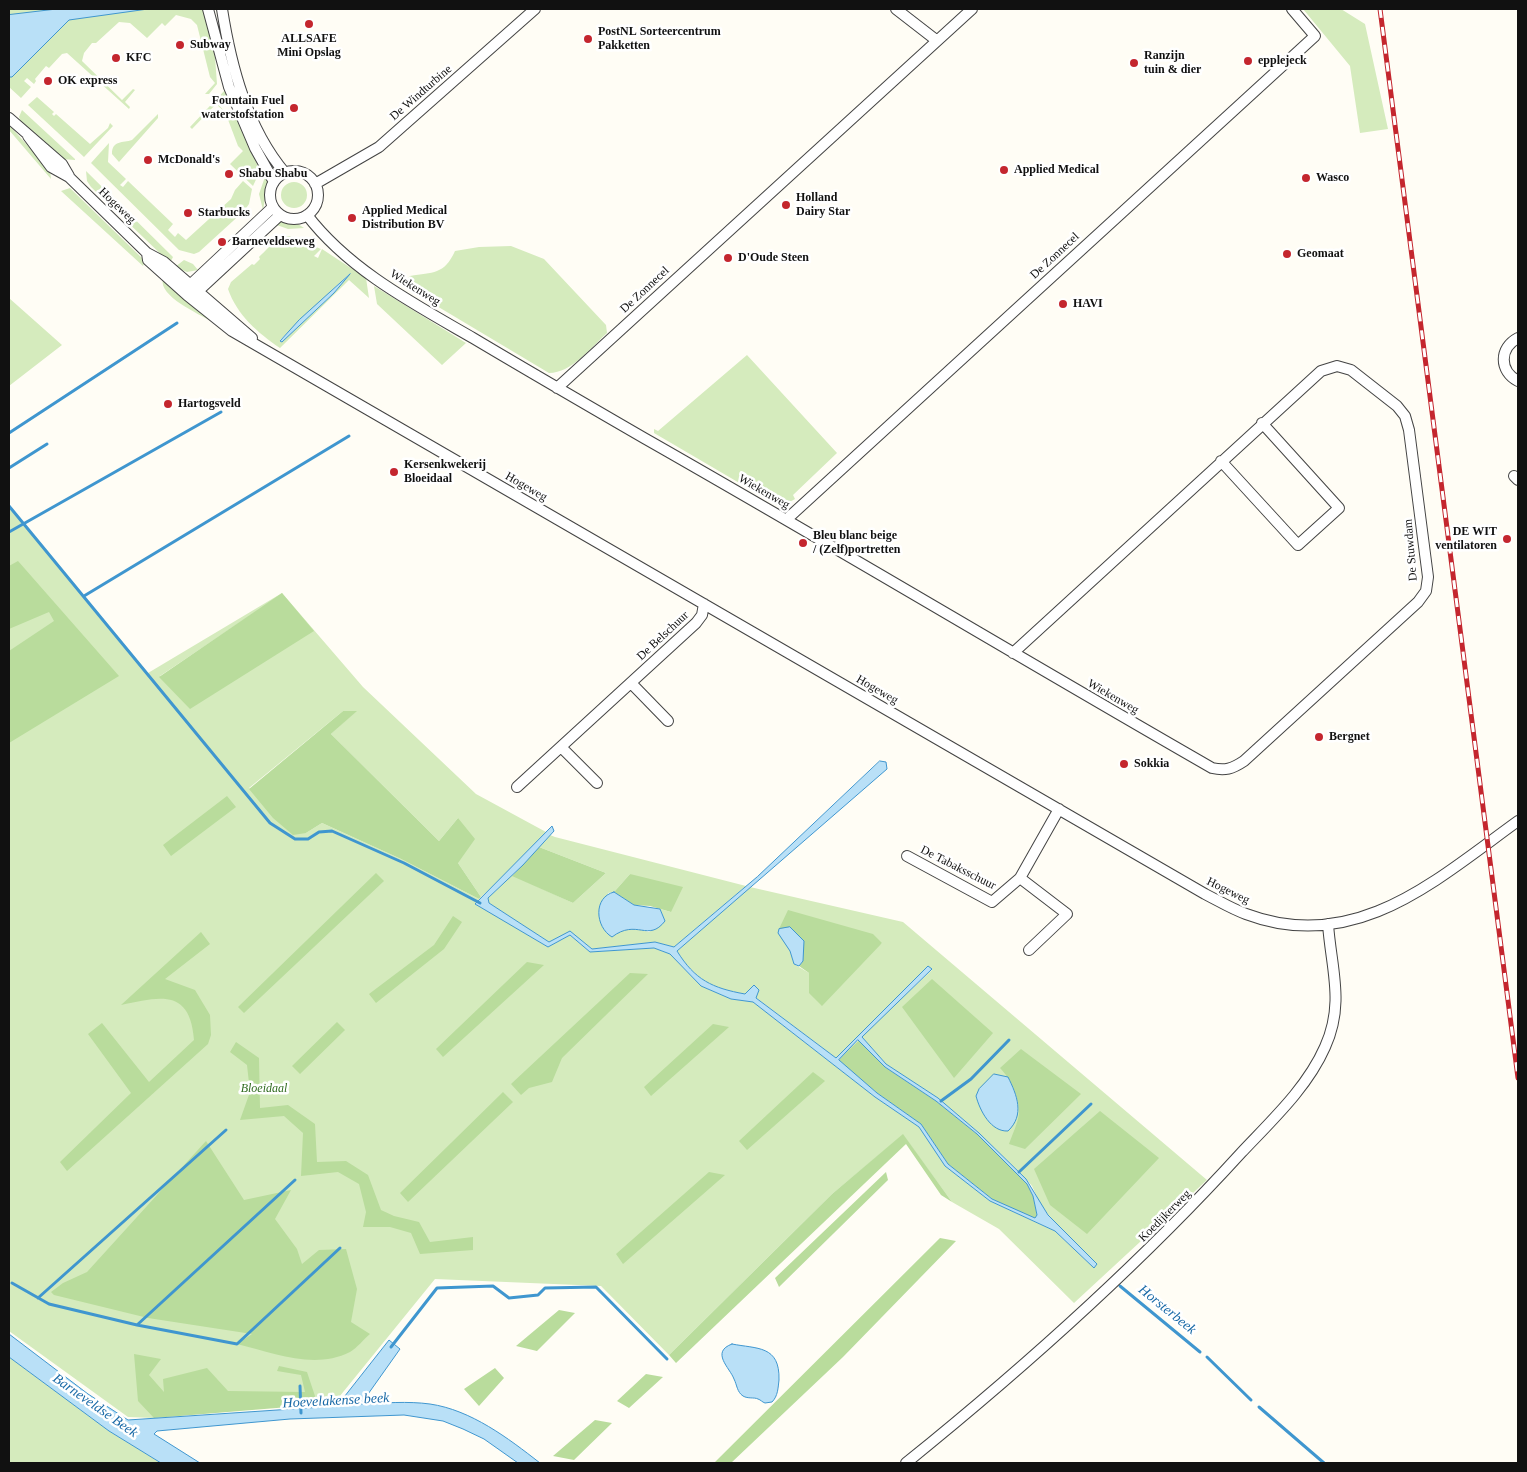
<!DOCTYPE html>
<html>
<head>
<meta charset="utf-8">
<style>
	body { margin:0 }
	#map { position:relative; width:1527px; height:1472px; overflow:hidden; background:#fffdf5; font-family:"Times New Roman",serif }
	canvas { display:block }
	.frame { position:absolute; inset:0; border:10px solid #111; pointer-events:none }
</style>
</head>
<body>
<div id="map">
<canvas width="1527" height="1472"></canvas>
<div class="frame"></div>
</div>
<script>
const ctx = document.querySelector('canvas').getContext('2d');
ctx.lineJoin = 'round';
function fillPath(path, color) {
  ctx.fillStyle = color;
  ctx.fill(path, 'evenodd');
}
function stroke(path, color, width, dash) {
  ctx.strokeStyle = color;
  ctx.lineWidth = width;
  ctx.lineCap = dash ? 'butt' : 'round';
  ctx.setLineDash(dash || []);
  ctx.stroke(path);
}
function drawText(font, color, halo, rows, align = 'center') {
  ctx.font = font + ' "Times New Roman",serif';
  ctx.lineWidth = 5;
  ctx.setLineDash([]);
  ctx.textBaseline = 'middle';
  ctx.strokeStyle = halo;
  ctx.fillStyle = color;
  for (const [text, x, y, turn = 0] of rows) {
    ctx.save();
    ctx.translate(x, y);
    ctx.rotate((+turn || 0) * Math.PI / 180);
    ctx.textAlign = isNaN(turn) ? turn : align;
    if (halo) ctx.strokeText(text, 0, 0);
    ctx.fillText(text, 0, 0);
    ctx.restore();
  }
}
fillPath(new Path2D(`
	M9,9H205L214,44L217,84L209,94H205L215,83L210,77L197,25L191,19L176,15L165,26L162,23L147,38L130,23L119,22L96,43H92L84,53L82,61L122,100L133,89L135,90L125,102L130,107L129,109L67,53L62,54L49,68L46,66L35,79L36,81L34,84L27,78L24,81L31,87L21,98L9,87Z
	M1303,9H1341L1365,24L1388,129L1360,133L1350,66Z
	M225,90L231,106L222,98L217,103L225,112L216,104L192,129L190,127Z
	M37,97L54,112L52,114L54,116L56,114L90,144L108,128L110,123L113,126L84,157L28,105Z
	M22,110L75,159V160L62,159L21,122L19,117Z
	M233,110L260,171L253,186L230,164L243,151L238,146L227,117Z
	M158,114V118L119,162L112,154C112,140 123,143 132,140Z
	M9,125L50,170L51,179L9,130Z
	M109,143L108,162L126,179L120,185L123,187L128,181L173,224L168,230L175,237L178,233L186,240L231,199L235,190L243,181L252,189L249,204L244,211L199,252L194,254L179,250L91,163Z
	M86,171L173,257L170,263L91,187L87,181Z
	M266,174L268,183L263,210L259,194Z
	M281 195a13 13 0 1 1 26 0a13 13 0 1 1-26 0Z
	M70,188L145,261L143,266L61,191Z
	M282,221L298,224L304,228L288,229L274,224Z
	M289,236L321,249L314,256L318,258L322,249L366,278L369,298L349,280L280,348C258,333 237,315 228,289L231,282L252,264L254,265L260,259L259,257C267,250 277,236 289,236ZM349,274L334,293L281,342L280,340Z
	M511,246L544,259L606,325L607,333C591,347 572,373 549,373L405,287L407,279L410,276C433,272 444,275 455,251L479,247Z
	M184,260L193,264L198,270L187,272L175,267Z
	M163,279L211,321C199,314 158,296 163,279Z
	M374,286L466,343L442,365L377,304Z
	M9,298L62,345L9,386Z
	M747,355L837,453L793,495L795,499L788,503L777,505L654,433V429L658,431Z
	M9,505L148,673L282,593L363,687L476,794L546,832L517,864L481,897L458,863V818L439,841L331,734L356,711H343L249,788L306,833L322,823L401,859L479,899L476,904L548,947L570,935L590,952L654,948L670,954L701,986L731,999L753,1002L875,1097L919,1127L945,1166L990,1201L1055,1231L1094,1268L1041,1206L1032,1186L1026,1179L979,1133L938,1098L886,1064L861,1036L932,970L928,966L836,1058L755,997L754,985L745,994C712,988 695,980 677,951L750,887L903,922L1207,1180L1074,1303L999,1229L952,1202L903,1135L832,1194L669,1355L601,1286L435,1279L335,1402L154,1418L128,1417L9,1331ZM282,594L313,631L160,677V676ZM882,943L809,993V973L794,964L790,951Z
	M550,835L555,837L746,886L674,947L655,942L592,949L570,932L549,942L489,903L488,898L512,875L573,903L606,873L539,847ZM630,874L671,912L660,909L665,921L649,932C634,927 625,927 612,937L608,893L614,892Z
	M9,1357L109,1431L161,1463H9Z`), '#d5ebbd');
fillPath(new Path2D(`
	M18,561L119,676L9,743V651L54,621L49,612L9,629V566Z
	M282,593L314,631L190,709L159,677Z
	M343,711H357L331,734L439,841L458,818L475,839L458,863L481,897L479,899L401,859L322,823L306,833L293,835L273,818L249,789Z
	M227,796L236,807L171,856L163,845Z
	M539,847L606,873L573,903L512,876Z
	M376,873L384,881L244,1013L238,1007Z
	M630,874L683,887L671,912L650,906L634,905L614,892Z
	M788,910L873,934L882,943L822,1006L809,993V973L799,966L803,961L779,929Z
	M453,916L462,922L444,949L376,1003L369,994L434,945Z
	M201,932L210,944L165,979L195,990L210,1015L211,1035L208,1044L67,1171L60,1162L131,1093L88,1034L102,1023L149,1082L194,1040C190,988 160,997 121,1005Z
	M527,962L544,965L443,1057L436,1049Z
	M630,973L648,974L562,1058L552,1082L529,1088L521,1095L511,1084Z
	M932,979L993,1033L954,1078L902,1007Z
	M337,1022L345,1030L300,1074L292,1066Z
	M713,1024L729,1027L651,1096L644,1087Z
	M859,1040L885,1067L936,1101L977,1134L1027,1184L1033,1196L1037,1215L1035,1219L992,1199L948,1164L921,1124L877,1093L838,1060Z
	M236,1042L259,1058L260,1108L288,1105L315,1124L317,1162L346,1161L368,1175L381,1210L394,1216L419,1222L430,1242L473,1237V1250L420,1254L411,1233L390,1227H363L366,1212L359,1184L338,1172L301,1176L303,1133L284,1116L240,1120L250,1092L247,1065L230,1052Z
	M1021,1049L1081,1094L1025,1149L1009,1144C1012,1135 1018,1123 1019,1113C1020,1098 1010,1078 1000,1068Z
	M813,1072L825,1081L747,1150L739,1141Z
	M503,1092L513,1102L408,1202L400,1193Z
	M1100,1111L1159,1158L1087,1234L1050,1205L1034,1169Z
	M903,1134L952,1202L941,1195L906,1144L676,1363L669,1355L832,1194Z
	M206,1141L244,1200L291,1190L275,1219L297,1249L302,1264L319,1250L346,1249L357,1289L351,1322L370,1334C364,1339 357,1348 350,1352C314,1370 274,1353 237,1344L252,1334L148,1318L54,1295L51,1292L63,1283L87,1272Z
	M709,1172L725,1175L623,1264L616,1254Z
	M886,1172L888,1180L779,1287L775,1278Z
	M940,1238L956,1241L843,1357L731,1463H714Z
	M559,1310L575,1313L537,1351L516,1346Z
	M134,1354L161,1359L149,1375L164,1392L163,1379L207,1368L228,1391L305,1392L301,1375L277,1371L279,1366L307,1372L316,1399L313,1405L154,1418L138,1401Z
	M495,1368L504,1378L479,1406L464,1389Z
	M646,1374L663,1377L629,1408L617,1401Z
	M595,1420L612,1423L574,1460L553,1456Z`), '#b9dc9c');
const water = new Path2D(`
	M57,9H148L69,20L12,77H9V15Z
	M350,274L334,293L282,342L280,341L299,320Z
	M880,761L886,762L887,769L677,951C695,980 712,988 745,994L754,985L759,990L756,998L836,1058L928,966L932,969L862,1037L886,1064L938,1098L979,1133L1026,1179L1048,1215L1097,1264L1094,1268L1055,1231L990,1201L945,1166L919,1127L875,1097L753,1002L731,999L701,986L670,954L654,948L590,952L570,935L548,947L475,904L552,826L554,831L523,865L488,898L489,903L549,942L570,931L592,949L655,942L674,947L757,877ZM858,1040L885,1067L936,1101L977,1134L1027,1184L1033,1196L1037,1215L1035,1218L992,1199L948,1164L921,1124L877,1093L839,1060Z
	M614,892L634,905L660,909L665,921C648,943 637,918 612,937C595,927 593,897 614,892Z
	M790,927L804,941L803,961L799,966L794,964L790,951L778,933L779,929Z
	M994,1074L1008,1077C1017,1095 1025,1115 1008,1131C991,1132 980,1111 976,1096L979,1089Z
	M9,1334L88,1394L128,1420L337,1406L389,1340L400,1349L361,1404C384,1403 408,1401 430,1404C471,1410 508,1438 540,1463H518L484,1439L463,1429L443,1421L404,1415L290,1419L157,1431L154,1434L200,1463H161L109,1431L9,1357Z
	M732,1344C757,1349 780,1345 779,1380C778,1388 778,1396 772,1402L765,1403C762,1402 761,1400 758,1399C754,1397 748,1399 743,1396C737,1392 737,1385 734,1379C730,1368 710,1352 732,1344Z`);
fillPath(water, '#b9e0f7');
stroke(water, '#3f96cf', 1);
stroke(new Path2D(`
	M9,433L177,323
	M9,468L47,444
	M9,506L270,823L295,839H308L319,832L332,831L404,863L480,903
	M9,532L221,412
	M84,596L349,436
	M941,1101L971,1079L1009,1040
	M1019,1172L1091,1104
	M12,1283L49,1304L137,1325L237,1344L340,1248
	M1120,1286L1200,1352
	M38,1298L226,1130
	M137,1325L295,1180
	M391,1347L437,1288L493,1286L509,1298L538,1295L545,1288L596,1287L667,1359
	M1207,1357L1251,1400
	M300,1386L301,1413
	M1259,1407L1324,1463`), '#3f96cf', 3);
const minor = new Path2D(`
	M208,9L229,87L255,148L274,182
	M222,9C231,66 247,128 285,173
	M896,9L936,40
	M9,118L62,164L69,176
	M28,136L51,167L69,177L147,253L164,262L252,338
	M270 195a24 24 0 1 1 48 0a24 24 0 1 1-48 0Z
	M315,184L379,147L535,9
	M273,207L190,285L187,295L232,331L1205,894C1219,901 1232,909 1246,914C1355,955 1436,880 1518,821
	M307,215C349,270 414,304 473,338C530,372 587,405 644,438C834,546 1022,659 1212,768C1225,771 1232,769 1244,761L1418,602L1426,591L1428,577L1409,430L1405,416L1397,406L1351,370L1337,366L1321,371L1013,653
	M147,253L148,260L187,295L197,292L280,215
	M1518,338C1499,348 1499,371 1518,381
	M557,388L972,9
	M1221,461L1298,545L1339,508L1262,423
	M1514,476L1518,480
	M787,519L1315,36L1292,9
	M631,683L668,721
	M561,747L597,783
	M517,787L696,623L702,615L704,604
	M907,856L992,902L1020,878L1059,809
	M1020,878L1067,914L1029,950
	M906,1463C1025,1367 1138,1266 1241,1153C1271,1121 1307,1088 1325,1047C1345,1003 1331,968 1328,924`);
stroke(minor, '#444', 12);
stroke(minor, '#fff', 10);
const rail = new Path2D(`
	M1380,9L1518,1078`);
stroke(rail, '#c4262e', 5);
stroke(rail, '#fff', 3, [9]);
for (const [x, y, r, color] of [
	[309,24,5,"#c4262e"],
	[588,39,5,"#c4262e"],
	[180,45,5,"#c4262e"],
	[116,58,5,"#c4262e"],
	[1248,61,5,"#c4262e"],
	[1134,63,5,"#c4262e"],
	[48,81,5,"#c4262e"],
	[294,108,5,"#c4262e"],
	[148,160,5,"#c4262e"],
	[1004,170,5,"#c4262e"],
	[229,174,5,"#c4262e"],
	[1306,178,5,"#c4262e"],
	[786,205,5,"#c4262e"],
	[188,213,5,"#c4262e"],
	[352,218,5,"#c4262e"],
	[222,242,5,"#c4262e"],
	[1287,254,5,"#c4262e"],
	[728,258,5,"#c4262e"],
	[1063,304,5,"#c4262e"],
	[168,404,5,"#c4262e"],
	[394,472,5,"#c4262e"],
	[1507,539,5,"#c4262e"],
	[803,543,5,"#c4262e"],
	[1319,737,5,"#c4262e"],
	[1124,764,5,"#c4262e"]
]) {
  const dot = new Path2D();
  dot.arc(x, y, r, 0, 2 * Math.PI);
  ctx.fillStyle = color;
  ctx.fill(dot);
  stroke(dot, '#fff', 2);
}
drawText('bold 12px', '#111', '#fff', [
	["PostNL Sorteercentrum",598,32],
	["Pakketten",598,46],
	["ALLSAFE",309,39,"center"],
	["Mini Opslag",309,53,"center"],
	["Subway",190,45],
	["Ranzijn",1144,56],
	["tuin & dier",1144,70],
	["KFC",126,58],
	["epplejeck",1258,61],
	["OK express",58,81],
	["Fountain Fuel",284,101,"right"],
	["waterstofstation",284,115,"right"],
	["McDonald's",158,160],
	["Applied Medical",1014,170],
	["Shabu Shabu",239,174],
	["Wasco",1316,178],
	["Holland",796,198],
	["Dairy Star",796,212],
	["Applied Medical",362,211],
	["Distribution BV",362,225],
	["Starbucks",198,213],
	["Barneveldseweg",232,242],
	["Geomaat",1297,254],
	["D'Oude Steen",738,258],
	["HAVI",1073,304],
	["Hartogsveld",178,404],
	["Kersenkwekerij",404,465],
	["Bloeidaal",404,479],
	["DE WIT",1497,532,"right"],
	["ventilatoren",1497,546,"right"],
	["Bleu blanc beige",813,536],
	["/ (Zelf)portretten",813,550],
	["Bergnet",1329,737],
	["Sokkia",1134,764]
], 'left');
drawText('12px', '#111', '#fff', [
	["De Windturbine",421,93,-41],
	["Hogeweg",117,206,44],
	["De Zonnecel",1055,256,-43],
	["Wiekenweg",415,288,32],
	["De Zonnecel",645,290,-43],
	["Hogeweg",526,487,30],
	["Wiekenweg",764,492,30],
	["De Stuwdam",1411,550,-95],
	["De Belschuur",663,636,-43],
	["Hogeweg",877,690,30],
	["Wiekenweg",1113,697,30],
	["De Tabaksschuur",958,868,27],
	["Hogeweg",1228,891,26],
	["Koedijkerweg",1165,1216,-45]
]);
drawText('italic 12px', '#2f6b1f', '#fff', [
	["Bloeidaal",264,1089]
]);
drawText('italic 14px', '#1768a6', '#fff', [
	["Horsterbeek",1167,1310,39],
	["Hoevelakense beek",336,1401,-3],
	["Barneveldse Beek",95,1406,35]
]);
</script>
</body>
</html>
